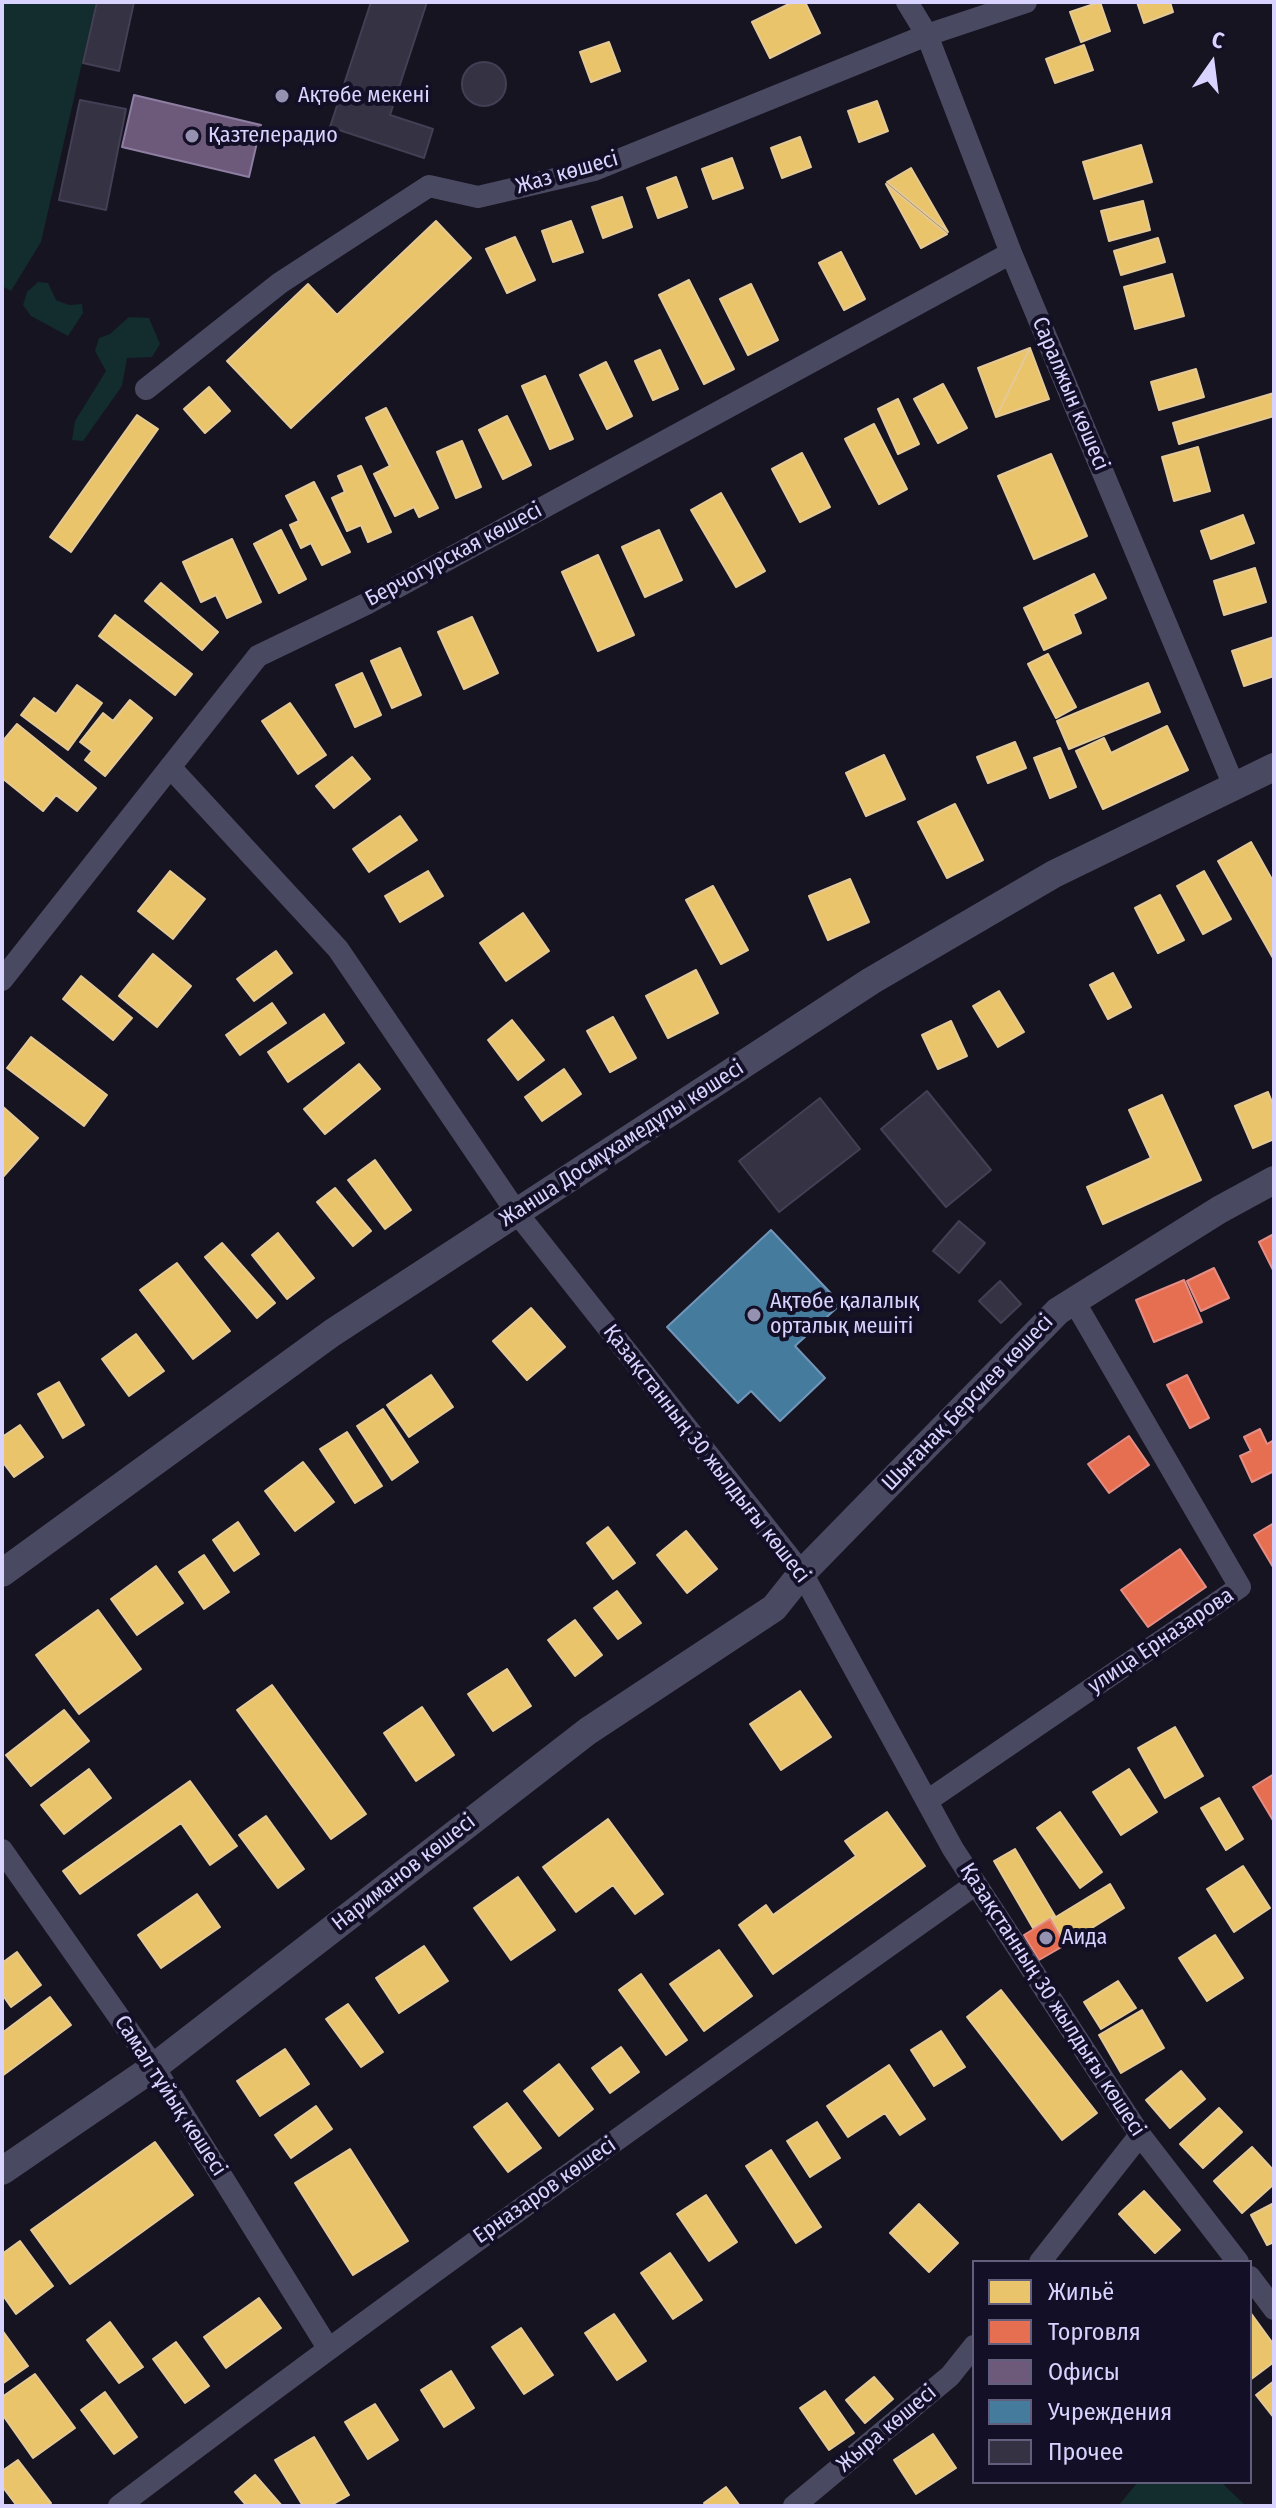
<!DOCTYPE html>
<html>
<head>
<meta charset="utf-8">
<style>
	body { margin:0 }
	#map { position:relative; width:1276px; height:2508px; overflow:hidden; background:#161421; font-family:"Fira Sans Condensed",sans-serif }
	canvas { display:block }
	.frame { position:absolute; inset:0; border:4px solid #d9d4ff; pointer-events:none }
	.legend { position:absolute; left:972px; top:2260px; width:280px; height:224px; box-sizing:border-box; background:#130f26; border:2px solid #625e7d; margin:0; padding:10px 14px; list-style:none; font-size:24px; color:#d9d4ff }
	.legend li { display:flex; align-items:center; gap:16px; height:40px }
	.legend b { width:40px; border:2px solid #625e7d }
	.north { position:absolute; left:1172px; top:24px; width:80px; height:80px; -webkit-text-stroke:6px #130f26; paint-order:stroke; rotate:14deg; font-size:22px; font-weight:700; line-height:32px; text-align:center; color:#d9d4ff }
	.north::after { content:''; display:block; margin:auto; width:28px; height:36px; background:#d9d4ff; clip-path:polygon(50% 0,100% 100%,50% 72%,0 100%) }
</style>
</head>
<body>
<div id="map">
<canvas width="1276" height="2508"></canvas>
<div class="frame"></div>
<ul class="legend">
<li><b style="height:22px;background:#e9c46a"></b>Жильё</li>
<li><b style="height:22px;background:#e76f51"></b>Торговля</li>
<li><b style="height:22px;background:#6d597a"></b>Офисы</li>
<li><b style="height:22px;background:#457b9d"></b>Учреждения</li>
<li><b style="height:22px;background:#343243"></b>Прочее</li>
</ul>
<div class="north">С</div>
</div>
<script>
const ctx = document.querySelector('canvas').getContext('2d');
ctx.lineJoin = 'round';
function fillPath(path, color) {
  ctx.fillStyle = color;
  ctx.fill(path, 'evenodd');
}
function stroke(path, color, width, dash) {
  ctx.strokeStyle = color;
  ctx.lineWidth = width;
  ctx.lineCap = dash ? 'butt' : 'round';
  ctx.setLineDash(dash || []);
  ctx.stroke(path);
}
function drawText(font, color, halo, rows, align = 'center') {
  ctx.font = font + ' "Fira Sans Condensed",sans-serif';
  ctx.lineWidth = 8;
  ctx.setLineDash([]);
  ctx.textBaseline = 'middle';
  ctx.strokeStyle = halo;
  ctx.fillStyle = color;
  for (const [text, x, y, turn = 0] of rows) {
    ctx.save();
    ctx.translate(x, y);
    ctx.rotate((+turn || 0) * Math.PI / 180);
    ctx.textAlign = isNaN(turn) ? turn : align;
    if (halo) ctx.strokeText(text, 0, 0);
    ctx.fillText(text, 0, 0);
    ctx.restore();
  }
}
fillPath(new Path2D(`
	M2,2H96L41,242L11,291L2,286Z
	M38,282L48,283L56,300L69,305L82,304L83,313L68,336L31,316L23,305L27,292Z
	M129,317L149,318L160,344L152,357L127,358L122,386L83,441L72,440L75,421L106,371L95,351L99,338L110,334Z
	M1138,2482H1221L1246,2506H1118Z`), '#132c2d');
const homes = new Path2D(`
	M793,2H805L820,33L770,58L752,22Z
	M1100,2L1110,31L1081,42L1070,12Z
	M1137,2H1170L1173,12L1144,23Z
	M609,42L620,71L591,82L580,52Z
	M1084,45L1093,70L1055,83L1046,59Z
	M877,101L888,131L859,142L848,111Z
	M800,137L811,167L782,178L771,148Z
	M1141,145L1152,182L1094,199L1083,162Z
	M732,158L743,188L713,199L702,169Z
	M911,168L948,232L887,182Z
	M676,177L687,207L658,218L647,188Z
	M886,184L947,234L921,248Z
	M622,197L632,227L603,238L592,207Z
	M1143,201L1150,230L1109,241L1101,211Z
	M436,221L471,258L291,428L227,361L308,284L337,315Z
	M571,221L583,252L553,262L542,231Z
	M515,237L535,280L507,293L486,249Z
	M1158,238L1165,262L1121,275L1114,251Z
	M841,252L865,299L844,310L819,263Z
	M1172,274L1184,316L1135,329L1124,287Z
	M689,280L734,369L704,384L659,295Z
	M751,284L778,340L748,355L720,299Z
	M1030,348L996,417L978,368Z
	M1030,348L1049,399L996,417Z
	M660,350L678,389L653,400L635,361Z
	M606,362L632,416L607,429L580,375Z
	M1196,369L1204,397L1159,410L1151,382Z
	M545,376L573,439L550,449L522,386Z
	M943,384L967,428L938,443L914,399Z
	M209,387L230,411L205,433L184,409Z
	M1274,393V416L1179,444L1173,423Z
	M898,399L919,444L898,454L878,409Z
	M386,408L438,508L419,517L414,507L395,516L374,474L390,466L366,418Z
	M137,415L158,429L71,552L50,537Z
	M507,416L531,465L503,479L479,430Z
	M874,424L907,489L879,504L845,439Z
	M462,441L481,487L456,498L437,452Z
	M1198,447L1210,491L1174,501L1162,457Z
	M802,453L830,507L800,522L772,469Z
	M1051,454L1087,536L1034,559L998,476Z
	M361,466L391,532L368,542L361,525L347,531L332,498L345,492L338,476Z
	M314,482L350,552L322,565L311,543L301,548L290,525L299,521L286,496Z
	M721,493L765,571L736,587L691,510Z
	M1243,515L1254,543L1211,559L1201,531Z
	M281,530L306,579L279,593L254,544Z
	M659,530L682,580L645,597L622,547Z
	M232,539L261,602L227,618L216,595L201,602L183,562Z
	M598,555L634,635L598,651L562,572Z
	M1255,568L1266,602L1224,615L1214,581Z
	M1094,574L1106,598L1073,614L1081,633L1044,650L1024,608Z
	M161,583L218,632L202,650L145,601Z
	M115,615L192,674L175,695L99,636Z
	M472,617L498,673L464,689L438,632Z
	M1274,637V676L1244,686L1232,651Z
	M400,648L421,695L392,708L371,661Z
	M1048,654L1076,707L1056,718L1028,664Z
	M362,673L381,715L355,727L336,685Z
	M1148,683L1160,712L1069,749L1057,721Z
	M77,685L102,703L68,750L21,715L34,698L56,714Z
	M130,700L152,718L105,776L85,760L92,751L80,742L103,713L113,721Z
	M290,703L326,755L298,774L262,721Z
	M17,724L96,788L77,811L56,795L43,811L2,778V742Z
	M1167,726L1188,770L1103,809L1076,751L1104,738L1111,753Z
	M1015,742L1026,768L988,783L977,757Z
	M1060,748L1076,787L1050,798L1034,758Z
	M884,755L905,799L866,816L846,773Z
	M352,757L370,779L334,808L316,786Z
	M955,804L983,860L947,878L918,822Z
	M400,816L417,840L369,872L353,849Z
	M1251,842L1274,883L1273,958L1218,861Z
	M170,871L205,899L173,939L138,911Z
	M428,871L443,896L400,922L385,896Z
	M1204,871L1231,919L1203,934L1177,886Z
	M850,879L869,922L828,940L809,896Z
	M713,886L748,950L721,964L686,900Z
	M1160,895L1184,940L1158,953L1135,908Z
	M523,913L549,951L506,981L480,943Z
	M276,951L292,973L254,1001L237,979Z
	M153,954L191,986L157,1027L119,996Z
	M696,970L718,1013L668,1038L646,996Z
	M1113,973L1131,1007L1108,1019L1090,985Z
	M81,976L132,1018L113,1040L63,999Z
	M999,991L1024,1032L998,1047L973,1006Z
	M272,1003L286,1023L240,1055L226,1035Z
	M324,1014L344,1043L288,1082L268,1052Z
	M613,1017L636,1058L610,1072L587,1031Z
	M512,1020L544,1060L518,1080L488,1040Z
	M951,1021L967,1056L938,1069L922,1035Z
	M31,1037L107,1095L84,1126L7,1068Z
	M359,1064L380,1089L325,1134L304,1109Z
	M564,1069L581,1094L542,1121L525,1097Z
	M1268,1092L1274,1107V1139L1253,1148L1235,1106Z
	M1162,1095L1201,1180L1103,1224L1087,1187L1151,1158L1129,1110Z
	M2,1106L38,1138L2,1178Z
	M375,1160L411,1210L385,1229L348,1180Z
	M335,1188L371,1231L353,1246L317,1202Z
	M278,1233L314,1278L287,1299L252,1255Z
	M222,1243L275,1303L257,1318L205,1257Z
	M177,1263L230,1331L193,1359L140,1290Z
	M531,1308L565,1347L527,1380L493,1341Z
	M136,1334L164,1371L129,1396L102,1359Z
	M431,1375L453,1407L409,1437L387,1405Z
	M59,1382L84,1425L63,1438L38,1394Z
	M383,1409L418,1462L392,1480L357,1426Z
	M20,1425L43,1457L14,1477L2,1461V1437Z
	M347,1432L382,1486L355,1503L320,1449Z
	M303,1462L334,1502L295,1531L265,1491Z
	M238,1522L259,1554L234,1571L213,1540Z
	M608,1527L635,1563L613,1579L587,1543Z
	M686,1531L717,1569L687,1593L657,1555Z
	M204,1555L229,1592L204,1609L179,1572Z
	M156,1566L183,1603L137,1635L111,1599Z
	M617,1591L641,1623L618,1639L594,1608Z
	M98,1610L141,1669L79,1714L36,1655Z
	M575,1620L602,1655L575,1676L548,1640Z
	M507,1669L531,1706L493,1731L468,1694Z
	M272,1685L366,1814L331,1839L237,1710Z
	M800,1691L831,1737L781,1770L750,1724Z
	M422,1707L454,1755L416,1781L384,1733Z
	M64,1710L89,1741L31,1786L6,1755Z
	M1175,1727L1203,1776L1165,1798L1138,1748Z
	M89,1769L111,1798L64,1834L41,1805Z
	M1129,1769L1157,1812L1121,1835L1093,1792Z
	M190,1781L237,1846L210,1865L181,1823L80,1894L63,1871Z
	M1219,1798L1243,1839L1226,1850L1201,1808Z
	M887,1812L925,1866L773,1974L739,1925L766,1905L773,1915L856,1856L845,1841Z
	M1060,1812L1102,1872L1080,1888L1037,1828Z
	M266,1816L304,1869L278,1888L239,1835Z
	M608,1819L663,1894L635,1914L613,1885L576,1912L543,1867Z
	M1015,1849L1055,1916L1033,1928L994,1861Z
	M1243,1866L1270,1908L1234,1932L1207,1889Z
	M518,1877L555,1930L511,1960L474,1908Z
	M1110,1884L1124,1908L1066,1944L1051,1920Z
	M197,1894L220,1927L161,1968L138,1935Z
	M1215,1935L1243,1978L1207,2001L1179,1958Z
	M424,1946L448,1981L399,2013L376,1978Z
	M719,1950L752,1996L704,2031L670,1984Z
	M17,1952L41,1985L11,2007L2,1994V1963Z
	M641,1974L687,2040L666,2055L619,1990Z
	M1118,1981L1136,2008L1101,2029L1084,2002Z
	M1001,1990L1097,2113L1062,2140L967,2017Z
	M50,1997L71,2025L2,2076V2033Z
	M348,2004L383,2052L361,2067L326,2019Z
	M1142,2010L1164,2048L1121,2073L1099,2035Z
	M941,2031L965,2067L934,2086L911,2050Z
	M621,2047L639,2072L610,2093L592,2068Z
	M285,2049L309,2084L260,2116L237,2081Z
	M559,2064L593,2109L559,2136L524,2091Z
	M889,2065L925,2119L900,2135L885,2113L848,2137L827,2106Z
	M1181,2071L1205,2099L1170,2128L1146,2100Z
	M507,2103L541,2148L508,2172L474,2127Z
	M316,2106L332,2129L291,2158L275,2135Z
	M1219,2108L1242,2132L1203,2168L1180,2144Z
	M817,2122L840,2158L810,2177L787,2141Z
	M155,2142L193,2195L70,2284L31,2230Z
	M1252,2147L1274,2171V2184L1242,2213L1214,2181Z
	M350,2149L408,2241L353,2275L295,2183Z
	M771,2150L821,2227L796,2243L746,2166Z
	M1144,2191L1180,2230L1155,2253L1119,2214Z
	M706,2195L737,2242L709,2261L677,2214Z
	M1274,2203V2242L1267,2245L1251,2215Z
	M919,2204L958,2243L929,2272L890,2233Z
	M20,2241L53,2286L16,2314L2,2294V2254Z
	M670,2253L702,2300L673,2319L641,2273Z
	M259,2298L281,2328L226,2368L204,2337Z
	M1250,2312L1274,2345V2362L1250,2380Z
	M614,2314L646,2361L617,2380L585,2333Z
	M110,2322L143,2367L119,2383L87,2340Z
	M521,2328L553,2375L524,2394L492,2347Z
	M2,2330L28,2366L2,2384Z
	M176,2342L209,2386L185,2403L153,2359Z
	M451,2371L474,2408L444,2427L421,2390Z
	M35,2374L75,2428L33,2458L2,2414V2397Z
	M874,2377L893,2399L865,2423L846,2400Z
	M1274,2381V2418L1256,2395Z
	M825,2391L854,2433L829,2450L800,2408Z
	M105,2392L137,2437L114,2454L81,2410Z
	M375,2404L398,2440L368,2459L345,2422Z
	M933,2434L956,2468L916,2494L894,2460Z
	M314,2437L349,2495L330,2506H303L275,2460Z
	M18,2460L51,2503L47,2506H17L2,2486V2471Z
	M255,2475L282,2506H247L235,2492Z
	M726,2487L740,2506H706L704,2503Z`);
fillPath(homes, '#e9c46a');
stroke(homes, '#e4c997', 2);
const shops = new Path2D(`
	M1274,1234V1272L1259,1242Z
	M1214,1268L1229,1298L1201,1311L1187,1281Z
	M1184,1280L1202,1322L1154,1342L1136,1300Z
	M1187,1375L1209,1418L1190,1428L1167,1385Z
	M1260,1429L1267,1444L1274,1440V1471L1252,1482L1240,1456L1251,1451L1244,1437Z
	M1129,1436L1149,1465L1109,1493L1088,1464Z
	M1274,1523V1566L1273,1567L1254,1535Z
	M1180,1549L1206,1587L1148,1627L1121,1590Z
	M1274,1774V1822L1253,1787Z
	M1050,1919L1065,1945L1039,1960L1024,1935Z`);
fillPath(shops, '#e76f51');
stroke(shops, '#e38d85', 2);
const offices = new Path2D(`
	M134,95L261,125L249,177L122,147Z`);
fillPath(offices, '#6d597a');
stroke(offices, '#8d7ea2', 2);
const public = new Path2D(`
	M771,1230L841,1304L795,1346L825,1378L780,1421L751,1391L738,1403L667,1327Z`);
fillPath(public, '#457b9d');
stroke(public, '#7196ba', 2);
const building = new Path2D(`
	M97,2H134L119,71L83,63Z
	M371,2H427L390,115L433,129L424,158L330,127Z
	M462 84a22 22 0 1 1 44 0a22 22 0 1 1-44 0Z
	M80,100L126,109L106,210L59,200Z
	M927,1091L991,1170L946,1207L881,1129Z
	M820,1098L860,1149L779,1212L739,1161Z
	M959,1221L985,1243L959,1273L933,1251Z
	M1000,1281L1021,1304L1001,1323L979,1301Z`);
fillPath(building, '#343243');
stroke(building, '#433f54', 2);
stroke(new Path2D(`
	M907,2L927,35L1011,253L1234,786
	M146,389L280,283L429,186L478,197L594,170L927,35L1026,2
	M170,767L338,949L517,1213L802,1573L953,1849L1140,2135L1238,2262
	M2,980L258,656L366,604L1011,253
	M927,1801L1240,1587L1074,1301
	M2,1850L154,2067L328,2348
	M1040,2262L1140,2135
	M1250,2277L1274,2309
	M119,2506C401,2292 688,2088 976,1884
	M794,2506L950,2376L974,2346`), '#4a4962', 22);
stroke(new Path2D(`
	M2,1573L332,1333L871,981L1054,874L1274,767
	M2,2171L154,2067L588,1731L774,1608L802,1573L1058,1311L1219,1210L1274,1180`), '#4a4962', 28);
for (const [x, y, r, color] of [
	[282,96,8,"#9591b1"],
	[192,136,8,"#9591b1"],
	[754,1315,8,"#9591b1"],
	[1046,1938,8,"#9591b1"]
]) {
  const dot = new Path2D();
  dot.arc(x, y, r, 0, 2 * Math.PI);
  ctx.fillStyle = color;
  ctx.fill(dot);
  stroke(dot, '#130f26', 3);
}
drawText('22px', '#d9d4ff', '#130f26', [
	["Ақтөбе мекені",298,96],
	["Қазтелерадио",208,136],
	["Ақтөбе қалалық",770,1302],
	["орталық мешіті",770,1327],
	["Аида",1062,1938]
], 'left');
drawText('22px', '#d9d4ff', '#130f26', [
	["Жаз көшесі",567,173,-16],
	["Саралжын көшесі",1070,394,67],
	["Берчогурская көшесі",454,555,-28],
	["Жанша Досмұхамедұлы көшесі",622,1144,-33],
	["Шығанақ Берсиев көшесі",968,1403,-46],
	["Қазақстанның 30 жылдығы көшесі",706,1454,52],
	["улица Ерназарова",1161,1641,-34],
	["Нариманов көшесі",404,1873,-38],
	["Қазақстанның 30 жылдығы көшесі",1052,2000,57],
	["Самал тұйық көшесі",170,2096,57],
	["Ерназаров көшесі",545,2191,-35],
	["Жыра көшесі",887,2429,-40]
]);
</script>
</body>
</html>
